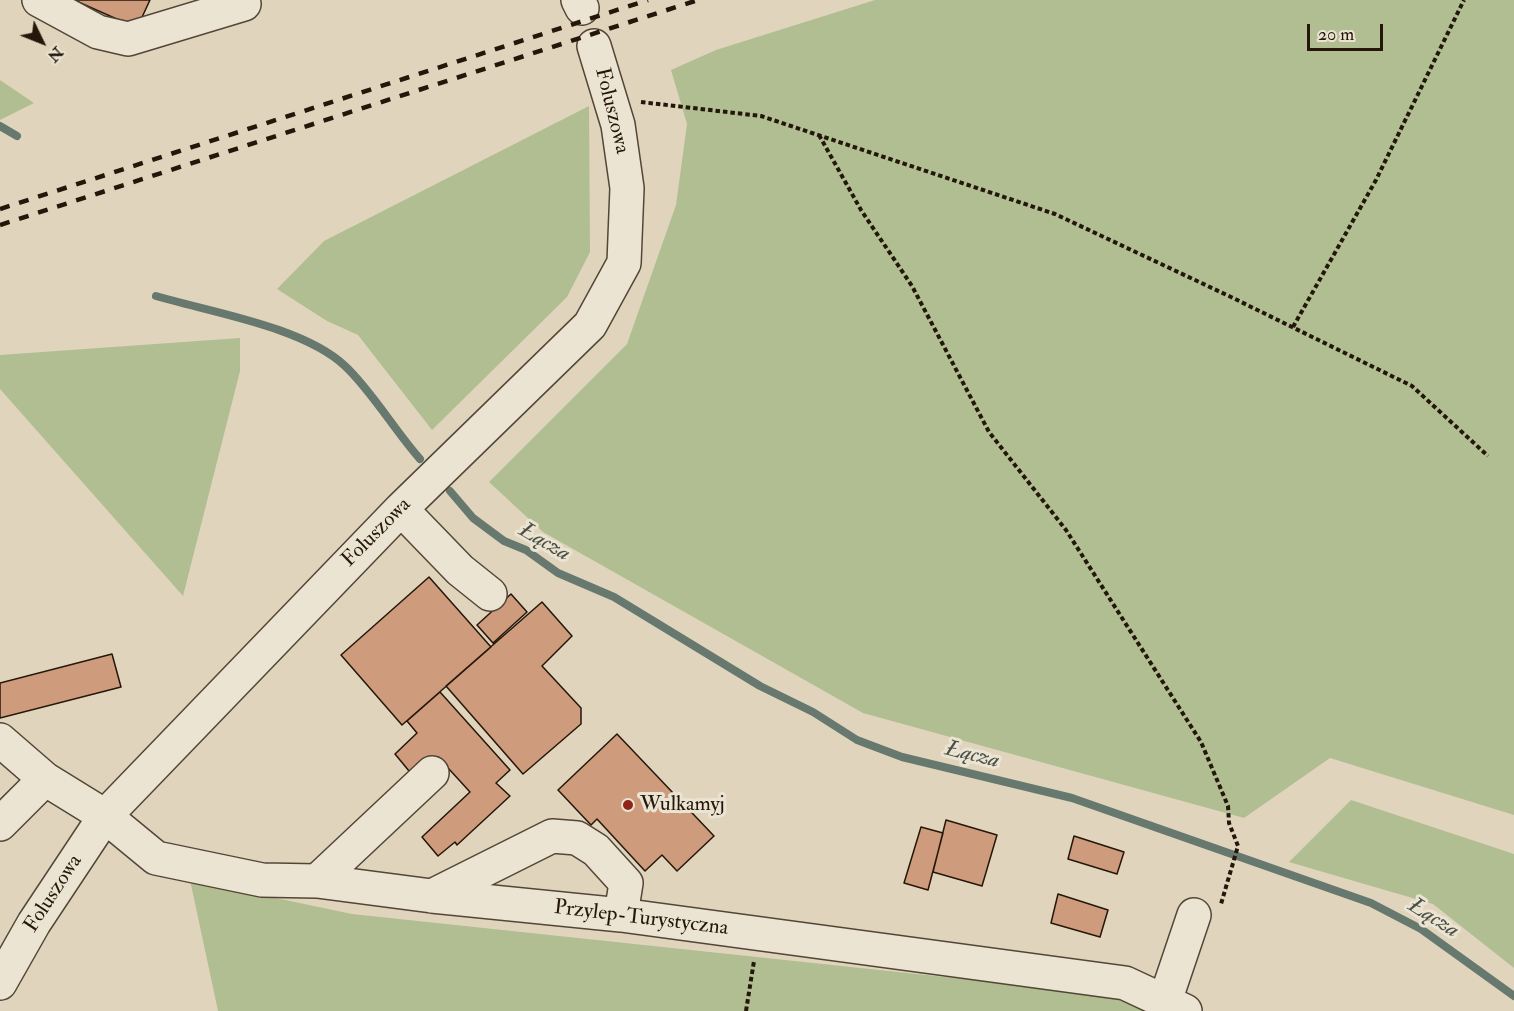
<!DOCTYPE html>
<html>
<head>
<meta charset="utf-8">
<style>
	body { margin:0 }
	#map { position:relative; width:1514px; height:1011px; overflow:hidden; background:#e0d5bc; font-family:"IM FELL Double Pica",serif }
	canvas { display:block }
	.north { position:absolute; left:12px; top:12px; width:60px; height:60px; -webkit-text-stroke:4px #ebe4d3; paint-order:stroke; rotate:133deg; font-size:16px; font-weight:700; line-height:24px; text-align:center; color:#24170a }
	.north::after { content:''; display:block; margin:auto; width:21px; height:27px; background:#24170a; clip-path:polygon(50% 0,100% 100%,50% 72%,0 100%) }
	.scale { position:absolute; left:1307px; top:24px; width:76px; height:27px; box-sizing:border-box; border:3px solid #24170a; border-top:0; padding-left:8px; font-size:18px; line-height:21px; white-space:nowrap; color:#24170a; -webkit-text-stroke:4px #ebe4d3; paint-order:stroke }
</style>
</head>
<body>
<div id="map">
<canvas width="1514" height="1011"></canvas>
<div class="north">N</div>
<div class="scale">20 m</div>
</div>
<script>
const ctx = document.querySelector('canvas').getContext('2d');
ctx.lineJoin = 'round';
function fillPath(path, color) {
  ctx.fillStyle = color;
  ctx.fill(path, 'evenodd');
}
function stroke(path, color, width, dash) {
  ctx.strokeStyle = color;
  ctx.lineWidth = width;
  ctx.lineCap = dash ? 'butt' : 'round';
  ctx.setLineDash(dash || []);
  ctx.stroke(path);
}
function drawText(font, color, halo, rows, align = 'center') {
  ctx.font = font + ' "IM FELL Double Pica",serif';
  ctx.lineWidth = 6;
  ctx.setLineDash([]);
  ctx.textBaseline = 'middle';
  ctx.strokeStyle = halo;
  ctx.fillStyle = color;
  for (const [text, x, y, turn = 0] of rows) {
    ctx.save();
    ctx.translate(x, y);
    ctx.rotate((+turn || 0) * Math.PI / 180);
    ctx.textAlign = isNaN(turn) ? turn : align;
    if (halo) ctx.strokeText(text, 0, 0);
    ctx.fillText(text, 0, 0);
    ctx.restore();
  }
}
fillPath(new Path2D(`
	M875,0H1514V815L1330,758L1244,818L863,713L543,532L489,482L627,344L676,205L687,124L671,70L716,50Z
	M0,80L34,103L0,120Z
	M589,106L590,252L567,297L432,430L358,335L327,321L277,289L324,241Z
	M240,338V371L183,596L0,389V355Z
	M1351,800L1514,854V968L1433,904L1289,862Z
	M190,880L352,914L1124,996L1156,1011H218Z`), '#b0be92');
stroke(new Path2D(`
	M0,126L17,136
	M156,296C210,312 304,327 345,366C371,390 395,431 420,459
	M450,491L473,518L504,541L526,550L558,573L614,597L760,686L813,712L857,740L902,757L1072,798L1371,903L1421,929L1514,996`), '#67786f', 8);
const building = new Path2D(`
	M74,0H150L137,28Z
	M429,577L491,647L402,725L341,655Z
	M511,594L527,612L493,643L477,625Z
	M542,602L572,636L542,666L581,708V724L523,774L446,686Z
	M112,654L121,687L0,718V683Z
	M440,692L510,770L496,783L510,796L457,845L455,842L438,856L422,837L470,792L438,757L414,777L395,754L417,733L407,721Z
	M617,734L714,836L677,871L662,855L645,871L597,819L591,825L558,790Z
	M946,820L997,835L982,886L933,872Z
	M921,827L943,833L928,890L904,883Z
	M1074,836L1124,852L1117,874L1068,859Z
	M1058,894L1108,910L1100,937L1051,923Z`);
fillPath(building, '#ce9b7c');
stroke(building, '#24170a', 1.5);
const minor = new Path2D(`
	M39,0L98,32L128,39L244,4
	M578,0L582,8
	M401,509L460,570L490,594
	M0,740L45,779L0,824
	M45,779L105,816L156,858L262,880L317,881L432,896L621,915L1125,983L1185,1011
	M317,881L432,773
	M432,896L552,836L577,838L596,850L626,883L621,915
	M0,983L34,923L105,816L401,509L590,325L624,263L627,188L618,125L594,46
	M1165,1001L1194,915`);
stroke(minor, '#534636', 36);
stroke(new Path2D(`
	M641,102L761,116L1055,214L1231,297L1412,386L1488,456
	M819,135L861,210L912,286L989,432L1066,530L1201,742L1228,806L1229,823L1238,846L1221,904
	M1293,327L1376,180L1464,0
	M746,1011L754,961`), '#24170a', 4, [4.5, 3]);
stroke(minor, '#ebe4d3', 33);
stroke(new Path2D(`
	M0,209L648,0
	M0,225L698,0`), '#24170a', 4.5, [10, 10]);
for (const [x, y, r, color] of [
	[628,805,6,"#8f2418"]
]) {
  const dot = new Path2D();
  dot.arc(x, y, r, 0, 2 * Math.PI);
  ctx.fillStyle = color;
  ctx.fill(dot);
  stroke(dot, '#ebe4d3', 2);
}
drawText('21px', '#24170a', '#ebe4d3', [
	["Foluszowa",611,111,76],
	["Foluszowa",377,533,-45],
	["Foluszowa",54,894,-57],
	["Przylep-Turystyczna",641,919,7]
]);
drawText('21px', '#24170a', '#ebe4d3', [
	["Wulkamyj",640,805]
], 'left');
drawText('italic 22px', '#4b4f45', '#ebe4d3', [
	["Łącza",544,543,30],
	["Łącza",972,756,14],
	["Łącza",1433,919,32]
]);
</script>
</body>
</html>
